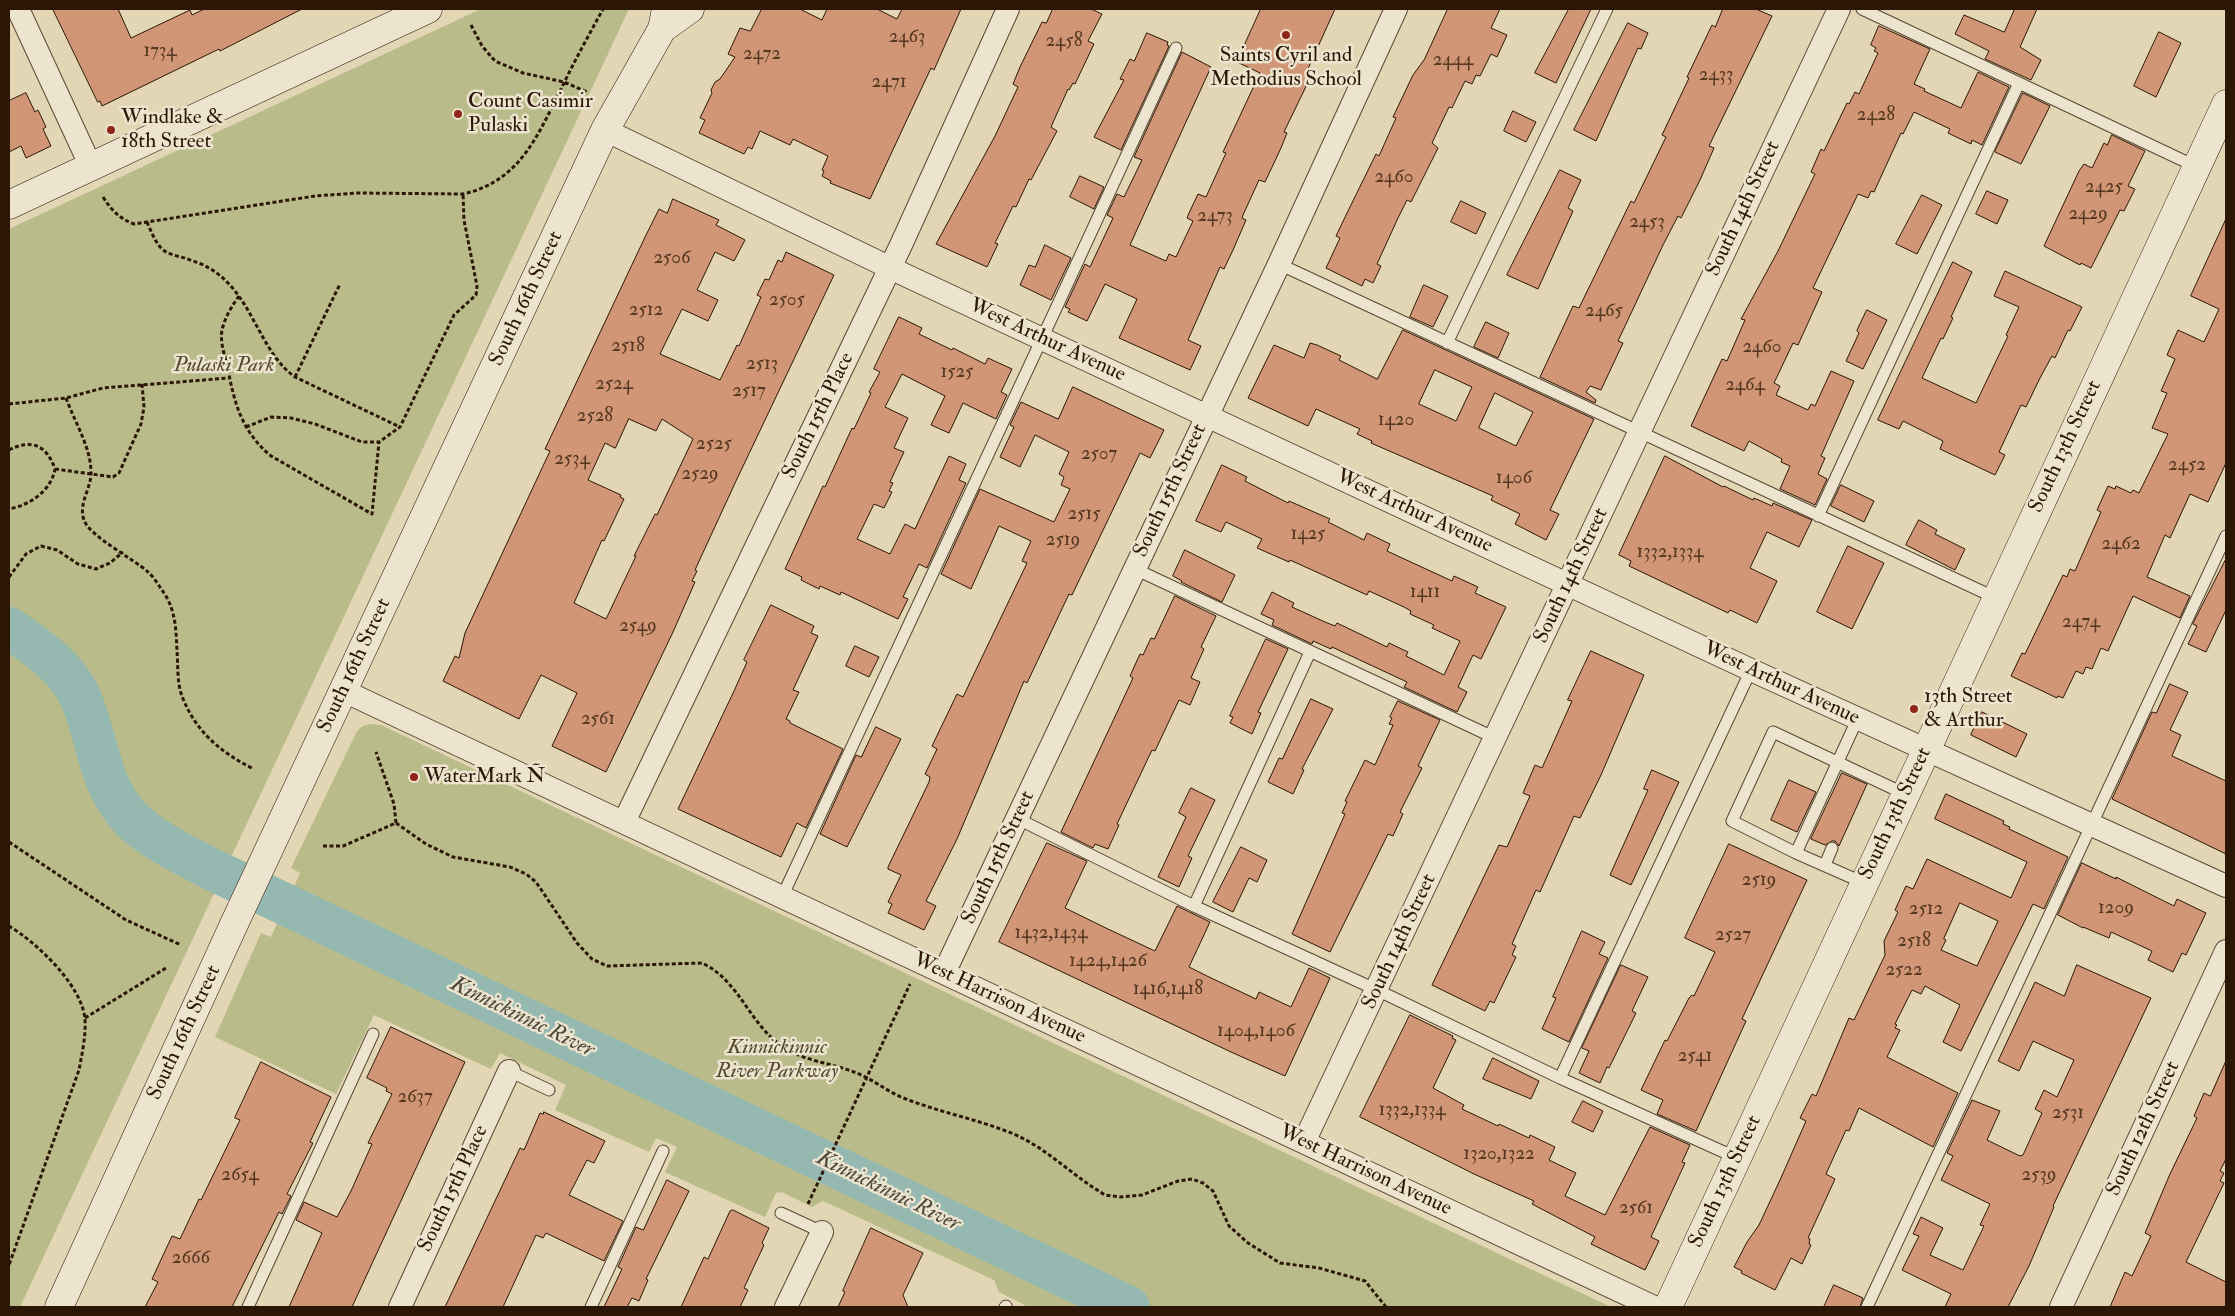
<!DOCTYPE html>
<html>
<head>
<meta charset="utf-8">
<style>
	body { margin:0 }
	#map { position:relative; width:2235px; height:1316px; overflow:hidden; background:#e2d6b5; font-family:"IM FELL Double Pica",serif }
	canvas { display:block }
	.frame { position:absolute; inset:0; border:10px solid #2c1707; pointer-events:none }
</style>
</head>
<body>
<div id="map">
<canvas width="2235" height="1316"></canvas>
<div class="frame"></div>
</div>
<script>
const ctx = document.querySelector('canvas').getContext('2d');
ctx.lineJoin = 'round';
function fillPath(path, color) {
  ctx.fillStyle = color;
  ctx.fill(path, 'evenodd');
}
function stroke(path, color, width, dash) {
  ctx.strokeStyle = color;
  ctx.lineWidth = width;
  ctx.lineCap = dash ? 'butt' : 'round';
  ctx.setLineDash(dash || []);
  ctx.stroke(path);
}
function drawText(font, color, halo, rows, align = 'center') {
  ctx.font = font + ' "IM FELL Double Pica",serif';
  ctx.lineWidth = 5;
  ctx.setLineDash([]);
  ctx.textBaseline = 'middle';
  ctx.strokeStyle = halo;
  ctx.fillStyle = color;
  for (const [text, x, y, turn = 0] of rows) {
    ctx.save();
    ctx.translate(x, y);
    ctx.rotate((+turn || 0) * Math.PI / 180);
    ctx.textAlign = isNaN(turn) ? turn : align;
    if (halo) ctx.strokeText(text, 0, 0);
    ctx.fillText(text, 0, 0);
    ctx.restore();
  }
}
fillPath(new Path2D(`
	M481,9H629L20,1307H9V229Z
	M371,724L381,725L1611,1307H1024L1025,1305L999,1292L994,1280L823,1201L812,1207L782,1192L776,1193L765,1217L665,1172L677,1147L656,1138L649,1152L555,1110L566,1085L500,1053L491,1069L374,1015L336,1094L215,1037L261,933L271,937L300,873L291,868L357,731L363,726Z`), '#b9bc8a');
stroke(new Path2D(`
	M9,628C35,645 69,669 81,699C98,739 99,787 132,820C154,841 183,854 209,868L1129,1307`), '#95b9b1', 42);
const building = new Path2D(`
	M53,9H118L131,38L190,10L192,15L204,9H302L220,51L219,49L102,106L100,101L98,102Z
	M762,9H800L822,20L827,9H877L897,19L902,9H961L934,70L931,68L870,199L830,183L831,181L822,176L824,171L822,170L828,156L793,139L790,145L760,131L752,149L748,147L744,154L699,133L705,120L700,118L712,93L711,90L715,82L720,79L735,57L728,54L740,28L750,31Z
	M1053,9H1091L1102,14L1088,41L1094,44L1075,84L1073,83L1069,90L1068,89L1051,127L1057,131L1031,180L1029,179L1016,207L1013,206L995,243L998,244L987,267L936,244L995,136L1018,87L1013,84L1020,67L1042,22L1046,23Z
	M1261,9H1335L1307,71L1312,74L1284,132L1287,133L1281,148L1265,182L1259,180L1243,215L1242,218L1246,220L1233,250L1224,269L1220,267L1188,340L1201,346L1190,370L1119,338L1137,299L1105,284L1087,321L1068,312L1070,309L1065,307L1085,264L1090,267L1113,218L1107,215L1117,194L1124,197L1142,160L1134,157L1182,52L1211,67L1130,245L1166,261L1169,254L1176,257L1193,221L1187,218L1189,213L1198,194L1206,197L1226,153L1223,152L1260,73L1237,62Z
	M1448,9H1500L1491,28L1507,35L1497,57L1491,54L1480,76L1476,75L1472,84L1465,81L1452,108L1449,107L1432,143L1438,148L1411,202L1407,200L1398,218L1377,264L1381,266L1373,283L1365,279L1362,286L1326,268L1340,238L1336,236L1347,213L1376,154L1379,156L1396,118L1393,117L1413,75L1424,60Z
	M1569,9H1591L1556,83L1535,73Z
	M1723,9H1756L1772,16L1709,146L1714,148L1700,180L1681,218L1678,216L1663,245L1618,341L1623,343L1601,390L1590,386L1586,392L1596,400L1595,403L1540,377L1573,306L1579,308L1631,201L1634,203L1666,137L1662,135L1689,78L1687,77L1712,25L1715,27Z
	M2015,9H2037L2020,47L2041,60L2031,80L1985,59L1989,51L1955,34L1964,15L2004,32Z
	M1628,23L1648,33L1641,49L1638,48L1596,141L1574,130Z
	M1879,26L1930,49L1914,84L1925,89L1924,91L1961,108L1978,72L2009,87L1982,145L1972,140L1971,144L1948,133L1950,129L1914,112L1903,134L1901,133L1874,192L1871,191L1868,198L1858,194L1813,288L1822,292L1798,345L1793,343L1774,383L1780,386L1776,395L1808,410L1811,404L1815,406L1831,371L1854,381L1821,456L1825,458L1818,474L1827,479L1815,505L1780,489L1790,466L1781,462L1782,459L1749,441L1744,451L1691,426L1722,359L1727,361L1745,320L1741,319L1778,251L1815,174L1811,172L1821,149L1824,151L1847,103L1849,104L1855,92L1859,94L1878,53L1874,51L1876,48L1871,45Z
	M2159,32L2181,43L2156,97L2134,86Z
	M1147,33L1168,42L1167,45L1169,46L1121,150L1094,137L1124,80L1120,79L1130,59L1134,61Z
	M26,93L35,112L38,110L46,127L43,129L51,146L26,158L21,146L9,152V101Z
	M2023,93L2050,106L2021,164L1995,152Z
	M1513,111L1536,122L1526,142L1504,131Z
	M2112,135L2145,151L2128,186L2135,189L2124,211L2120,210L2091,268L2081,263L2080,265L2044,246L2079,171L2084,164L2092,168L2104,143L2107,145Z
	M1560,170L1581,180L1568,208L1573,211L1538,289L1507,275Z
	M1080,176L1104,187L1094,209L1070,197Z
	M1987,191L2008,200L1997,224L1976,214Z
	M1922,195L1942,205L1917,254L1896,244Z
	M673,199L719,220L716,225L745,240L734,261L715,252L697,290L718,300L708,321L682,309L660,354L720,380L737,345L739,346L761,297L757,295L765,279L769,280L778,260L782,262L786,252L834,275L736,481L695,570L697,571L692,581L695,582L673,632L606,772L552,746L577,693L541,675L519,719L443,681L455,656L459,658L465,633L550,451L545,449L646,235L659,209L667,213ZM629,419L656,431L662,419L693,439L657,515L655,514L634,556H636L606,619L574,603L602,540L604,541L624,499L620,497L621,495L588,480L605,443L615,448Z
	M1461,201L1486,213L1476,234L1451,222Z
	M2226,219V463L2208,502L2190,494L2170,538L2165,535L2147,577L2190,596L2180,618L2133,596L2108,651L2101,648L2092,669L2086,667L2083,674L2076,671L2063,698L2058,696L2057,698L2011,676L2022,653L2025,654L2063,575L2067,577L2070,569L2075,571L2101,512L2097,510L2108,486L2115,489L2116,486L2131,493L2133,490L2139,493L2168,434L2152,428L2167,393L2161,391L2175,359L2167,355L2178,330L2204,342L2219,309L2191,296Z
	M1045,245L1071,258L1051,300L1020,285L1029,265L1035,267Z
	M1953,262L1972,272L1951,317L1953,318L1943,339L1941,338L1922,378L1976,403L2008,336L2006,335L2019,307L1994,296L2005,271L2082,307L2070,331L2068,330L2055,358L2052,356L2040,378L2026,407L2021,405L1999,452L2005,455L1995,475L1940,449L1943,441L1903,421L1899,429L1878,420Z
	M1424,285L1448,296L1433,327L1410,317Z
	M1867,310L1887,320L1863,369L1846,361L1859,333L1857,331Z
	M899,317L922,328L919,334L952,350L953,348L985,364L988,358L1012,369L1001,392L1007,395L996,419L963,403L949,433L931,425L945,396L902,374L885,407L908,418L894,448L904,452L890,482L893,483L889,491L892,492L884,508L874,504L857,539L890,554L905,524L915,529L949,456L966,464L959,480L966,483L927,568L919,564L903,597L908,599L898,619L841,592L840,595L820,586L819,589L801,580L802,577L785,569L823,486L825,487L852,428L854,429L871,393L869,392L880,372L874,369Z
	M1486,322L1509,333L1498,358L1474,347Z
	M1403,330L1594,419L1550,510L1559,514L1546,540L1515,524L1520,514L1491,500L1493,496L1371,443L1372,441L1357,434L1360,429L1316,409L1308,426L1248,398L1274,345L1304,358L1310,343L1317,345L1341,356L1339,360L1377,379ZM1435,370L1472,387L1456,421L1419,404ZM1495,393L1533,412L1516,446L1479,428Z
	M1073,387L1164,430L1150,458L1140,453L1072,595L1069,594L1027,683L1024,681L957,839L926,901L936,906L924,930L888,913L892,904L888,902L901,875L888,869V867L929,782L930,777L925,774L937,749L932,746L957,694L963,697L1027,563L1022,561L1031,541L999,526L971,589L941,574L980,489L1054,522L1070,489L1061,485L1064,477L1059,474L1069,452L1035,435L1020,467L1000,457L1014,427L1010,425L1021,402L1058,419Z
	M1665,456L1723,487L1724,486L1753,500L1754,498L1772,506L1773,503L1812,520L1799,547L1767,532L1750,568L1777,581L1757,623L1730,610L1728,613L1629,566L1631,561L1619,555Z
	M1222,465L1247,477L1245,481L1288,503L1289,501L1330,519L1328,522L1364,540L1367,533L1390,544L1387,551L1452,581L1454,576L1478,587L1475,593L1506,607L1481,659L1473,655L1458,687L1467,692L1457,712L1404,687L1407,682L1332,647L1331,649L1313,641L1312,644L1272,625L1274,620L1261,614L1272,592L1294,603L1292,607L1325,622L1335,626L1337,623L1387,647L1389,643L1408,652L1406,656L1444,675L1460,641L1432,628L1434,625L1410,614L1411,611L1404,607L1369,591L1367,595L1290,560L1289,562L1257,548L1262,539L1226,522L1221,532L1196,521Z
	M1841,485L1874,501L1864,522L1831,506Z
	M1919,520L1937,530L1935,534L1965,549L1955,570L1906,545Z
	M1848,546L1884,563L1852,629L1817,612Z
	M1185,550L1235,575L1222,602L1181,582L1182,581L1173,576Z
	M2226,559V610L2206,652L2188,644L2197,626L2193,624Z
	M1175,596L1216,616L1201,647L1204,649L1191,678L1200,682L1190,705L1179,700L1155,751L1152,750L1117,824L1119,825L1108,849L1095,844L1093,848L1061,832L1133,678L1130,676L1140,654L1143,655L1151,638L1154,639Z
	M771,605L814,626L811,633L818,636L793,690L799,692L786,719L790,721V723L843,749L806,828L797,823L781,857L678,809L734,691L747,662L744,660Z
	M1266,639L1288,649L1258,712L1261,713L1252,734L1230,723L1233,717L1230,716Z
	M855,646L879,657L869,677L846,666Z
	M1591,651L1644,675L1601,775L1580,818L1574,816L1540,892L1536,890L1512,944L1516,946L1512,955L1516,957L1494,1003L1490,1001L1485,1011L1432,985L1499,845L1507,847L1530,796L1523,793L1535,765L1542,768L1572,701L1568,700Z
	M2170,684L2188,692L2170,730L2181,735L2172,756L2226,781V854L2112,799L2152,712L2156,713Z
	M1311,699L1333,709L1302,769L1304,770L1293,794L1268,782L1279,758L1282,759Z
	M1398,701L1440,720L1418,766L1422,768L1400,812L1403,814L1393,836L1388,834L1330,952L1292,934L1345,814L1342,813L1347,802L1345,801L1365,760L1375,765L1393,725L1389,724L1392,718L1390,717Z
	M1982,712L2027,734L2016,757L1971,735Z
	M876,727L901,739L847,847L820,834L856,755L861,757Z
	M1652,770L1679,782L1631,885L1610,875L1648,790L1644,789Z
	M1842,773L1867,784L1839,846L1835,841H1832L1825,845L1811,839Z
	M1789,780L1816,792L1797,832L1771,820Z
	M1191,788L1215,800L1188,856L1192,858L1179,887L1158,877L1186,817L1179,813Z
	M1946,794L2004,821L2003,824L2010,827L2009,829L2068,857L2044,909L2033,904L1961,1051L1943,1042L1960,1005L1925,986L1921,994L1912,990L1895,1024L1897,1025L1895,1028L1900,1030L1887,1057L1958,1093L1933,1147L1859,1108L1849,1131L1846,1130L1826,1174L1835,1179L1808,1238L1810,1239L1809,1244L1811,1245L1802,1264L1791,1258L1775,1290L1741,1273L1742,1271L1734,1267L1747,1242L1759,1225L1780,1180L1806,1121L1800,1118L1812,1094L1816,1096L1849,1018L1854,1020L1885,955L1884,941L1898,912L1895,910L1906,886L1913,889L1927,859L2011,898L2027,862L1935,819ZM1960,903L1998,921L1977,966L1941,950L1946,940L1944,939Z
	M1047,843L1087,861L1065,908L1108,929L1155,951L1177,906L1210,922L1189,967L1209,977L1256,999L1259,992L1291,1007L1309,968L1330,978L1285,1076L1231,1052L999,942Z
	M1729,844L1807,880L1742,1019L1746,1021L1696,1131L1657,1114L1663,1100L1641,1090L1665,1040L1667,1041L1689,998L1692,995L1694,996L1715,952L1685,938Z
	M1241,847L1267,860L1257,882L1249,878L1233,912L1213,902Z
	M2082,863L2116,879V877L2174,906L2177,899L2206,913L2186,955L2182,953L2173,972L2148,960L2152,951L2111,932L2109,938L2083,927V928L2058,915Z
	M1582,931L1605,942L1599,954L1608,958L1569,1042L1542,1029L1556,998L1553,997Z
	M1621,965L1648,977L1632,1011L1636,1013L1609,1068L1607,1067L1600,1083L1579,1073L1589,1051L1582,1048Z
	M2077,965L2151,998L2053,1206L2054,1207L2029,1266L2008,1307H1945L1951,1294L1902,1270L1919,1236L1913,1234L1921,1217L1943,1228L1930,1255L1963,1270L1984,1226L1980,1225L1990,1204L1941,1180L1953,1156L1947,1153L1972,1100L2000,1111L1987,1140L2020,1156L2023,1155L2042,1113L2035,1109L2044,1090L2057,1097L2074,1060L2033,1041L2019,1071L1998,1061L2035,982L2064,996Z
	M1410,1015L1453,1036L1452,1038L1456,1040L1433,1088L1464,1105L1462,1109L1498,1126L1499,1124L1529,1138L1530,1135L1555,1147L1549,1160L1576,1173L1565,1196L1605,1215L1650,1127L1690,1145L1682,1162L1685,1163L1651,1237L1659,1241L1645,1270L1591,1244L1595,1237L1532,1204L1534,1201L1474,1174L1360,1117Z
	M391,1027L465,1062L352,1307H289L322,1233L296,1220L304,1202L337,1217L351,1191L372,1144L368,1143L392,1094L386,1091L387,1088L367,1078Z
	M1493,1058L1539,1081L1531,1099L1483,1079Z
	M2226,1061V1159L2220,1171L2224,1173L2220,1181L2224,1183L2186,1262L2226,1282V1307H2110L2125,1272L2132,1276L2151,1236L2145,1233L2170,1174L2197,1118L2194,1116L2204,1093L2210,1096Z
	M261,1062L331,1097L310,1142L313,1143L287,1194L291,1196L282,1214L279,1212L232,1307H145L158,1282L152,1279L172,1236L180,1239L199,1199L201,1200L240,1120L235,1118Z
	M1583,1101L1603,1111L1593,1132L1572,1122Z
	M544,1112L605,1141L594,1163L587,1160L569,1195L623,1221L604,1261L546,1233L543,1238L536,1235L503,1307H445L520,1148L524,1150L540,1113L543,1114Z
	M667,1180L689,1191L646,1279L648,1280L639,1301L632,1298L627,1307H604L622,1269L618,1267L636,1227L643,1230Z
	M733,1210L769,1228L762,1243L764,1245L744,1288L748,1290L740,1307H681L704,1257L708,1259L730,1211Z
	M871,1228L923,1253L903,1295L908,1307H838L845,1292L843,1291Z
	M1834,1285L1863,1298L1860,1307H1824Z`);
fillPath(building, '#d09675');
stroke(building, '#2c1707', 1);
const lane = new Path2D(`
	M1862,9L2197,167
	M1279,264L1996,598
	M1447,343L1607,9
	M1818,516L2019,83
	M1135,569L1495,738
	M1857,720L1796,853L1732,821L1773,732L1905,794
	M1018,819L1194,906L1377,990L1560,1078L1737,1158
	M1796,853L1864,883
	M1825,865L1832,848
	M782,897L1053,315L1176,48
	M1194,906L1310,652
	M509,1071L549,1090
	M1560,1078L1751,670
	M781,1213L822,1232
	M248,1307L373,1034
	M591,1307L663,1151
	M1005,1307L1006,1306
	M1867,1307L2226,536`);
const street = new Path2D(`
	M18,9L91,167
	M605,130L905,275L1751,670L2226,886
	M344,691L1654,1307
	M624,822L901,245L1008,9
	M944,973L1279,264L1396,9
	M1304,1142L1839,9
	M400,1307L509,1071
	M786,1307L822,1232
	M2061,1307L2226,951`);
const secondary = new Path2D(`
	M662,29L690,9
	M9,205L428,9
	M59,1307L235,922L605,130L662,29L666,9
	M1668,1307L2226,104`);
stroke(lane, '#5a4732', 13);
stroke(street, '#5a4732', 24);
stroke(secondary, '#2c1707', 29);
stroke(new Path2D(`
	M471,25L482,46L495,61L523,73L564,82L587,92
	M103,197C112,211 119,218 134,224L315,196L357,193L463,194C522,181 539,132 564,83C576,58 590,33 603,9
	M147,222C151,231 155,242 162,249C170,256 181,256 190,260C204,264 216,271 226,281C255,309 263,354 295,377L400,427
	M239,296C232,306 225,317 222,330C220,341 224,354 227,364C234,402 241,431 271,456L372,514L379,442
	M295,377L340,284
	M66,398C75,423 91,447 91,473C91,489 78,504 84,520C89,536 134,559 148,572C154,577 159,586 164,593C176,611 176,631 177,651C178,664 177,684 182,696C195,731 221,753 254,769
	M9,404L66,398L103,388L229,378
	M246,427L271,417L291,418L315,424L362,442H379L400,427L454,315L476,295L477,286L464,220L463,194
	M9,450C32,438 47,446 55,469C51,491 30,505 9,509
	M55,469L113,477L119,473L141,424L144,407L142,384
	M9,577L26,554L41,546L57,550L78,564L96,569L110,563L123,552
	M396,823L426,844L453,857L510,867L526,874L536,882L577,943L592,959L607,966L702,963C740,981 749,1024 783,1047C804,1061 831,1063 854,1072C871,1078 885,1090 901,1097C935,1111 972,1118 1006,1131C1043,1144 1071,1175 1105,1195L1120,1197L1142,1195L1178,1181L1192,1179L1203,1183L1213,1191L1229,1226L1248,1243L1280,1263L1319,1268L1365,1281L1386,1307
	M9,842L126,920L181,945
	M323,846H343L396,823L394,804L376,752
	M9,926C36,942 83,986 85,1020C86,1036 82,1054 79,1070L9,1265
	M85,1018L166,968
	M808,1204L910,984`), '#2c1707', 3, [4, 2.5]);
stroke(lane, '#ece4cf', 11);
stroke(street, '#ece4cf', 22);
stroke(secondary, '#ece4cf', 28);
for (const [x, y, r, color] of [
	[1286,35,5,"#8f2418"],
	[458,114,5,"#8f2418"],
	[111,130,5,"#8f2418"],
	[1914,709,5,"#8f2418"],
	[414,777,5,"#8f2418"]
]) {
  const dot = new Path2D();
  dot.arc(x, y, r, 0, 2 * Math.PI);
  ctx.fillStyle = color;
  ctx.fill(dot);
  stroke(dot, '#ece4cf', 2);
}
drawText('19px', '#553722', null, [
	["2463",907,38],
	["2458",1064,42],
	["1734",160,52],
	["2472",762,55],
	["2444",1453,61],
	["2433",1716,76],
	["2471",889,83],
	["2428",1876,116],
	["2460",1394,178],
	["2425",2104,188],
	["2429",2088,215],
	["2473",1215,217],
	["2453",1647,223],
	["2506",672,259],
	["2505",787,301],
	["2512",646,311],
	["2465",1604,312],
	["2518",628,347],
	["2460",1762,348],
	["2513",762,365],
	["1525",957,373],
	["2524",614,385],
	["2464",1745,386],
	["2517",749,392],
	["2528",595,417],
	["1420",1396,421],
	["2525",714,445],
	["2507",1099,455],
	["2534",572,460],
	["2452",2187,466],
	["2529",700,475],
	["1406",1514,479],
	["2515",1084,515],
	["1425",1308,535],
	["2519",1063,541],
	["2462",2121,545],
	["1332,1334",1670,553],
	["1411",1425,593],
	["2474",2081,623],
	["2549",638,627],
	["2561",598,720],
	["2519",1759,881],
	["1209",2116,909],
	["2512",1926,910],
	["1432,1434",1051,934],
	["2527",1733,936],
	["2518",1914,942],
	["1424,1426",1108,962],
	["2522",1904,971],
	["1416,1418",1168,990],
	["1404,1406",1256,1032],
	["2541",1695,1057],
	["2637",415,1098],
	["1332,1334",1412,1111],
	["2531",2068,1114],
	["1320,1322",1499,1155],
	["2654",240,1176],
	["2539",2039,1176],
	["2561",1636,1209],
	["2666",191,1259]
]);
drawText('21px', '#2c1707', '#ece4cf', [
	["Saints Cyril and",1286,56,"center"],
	["Methodius School",1286,80,"center"],
	["Count Casimir",468,102],
	["Pulaski",468,126],
	["Windlake &",121,118],
	["18th Street",121,142],
	["13th Street",1924,697],
	["& Arthur",1924,721],
	["WaterMark Ñ",424,777]
], 'left');
drawText('21px', '#2c1707', '#ece4cf', [
	["South 14th Street",1744,209,-65],
	["South 16th Street",527,299,-65],
	["West Arthur Avenue",1047,341,25],
	["South 15th Place",819,416,-64],
	["South 13th Street",2066,447,-65],
	["South 15th Street",1171,491,-65],
	["West Arthur Avenue",1414,512,25],
	["South 14th Street",1572,576,-65],
	["South 16th Street",355,666,-65],
	["West Arthur Avenue",1781,684,25],
	["South 13th Street",1896,814,-65],
	["South 15th Street",999,858,-65],
	["South 14th Street",1400,942,-65],
	["West Harrison Avenue",999,999,25],
	["South 16th Street",185,1033,-65],
	["South 12th Street",2144,1129,-65],
	["West Harrison Avenue",1365,1171,25],
	["South 13th Street",1726,1182,-65],
	["South 15th Place",454,1189,-65]
]);
drawText('italic 21px', '#56492e', '#ece4cf', [
	["Pulaski Park",224,366],
	["Kinnickinnic",777,1048],
	["River Parkway",777,1072]
]);
drawText('italic 22px', '#4c483a', '#ece4cf', [
	["Kinnickinnic River",522,1018,26],
	["Kinnickinnic River",888,1192,26]
]);
</script>
</body>
</html>
